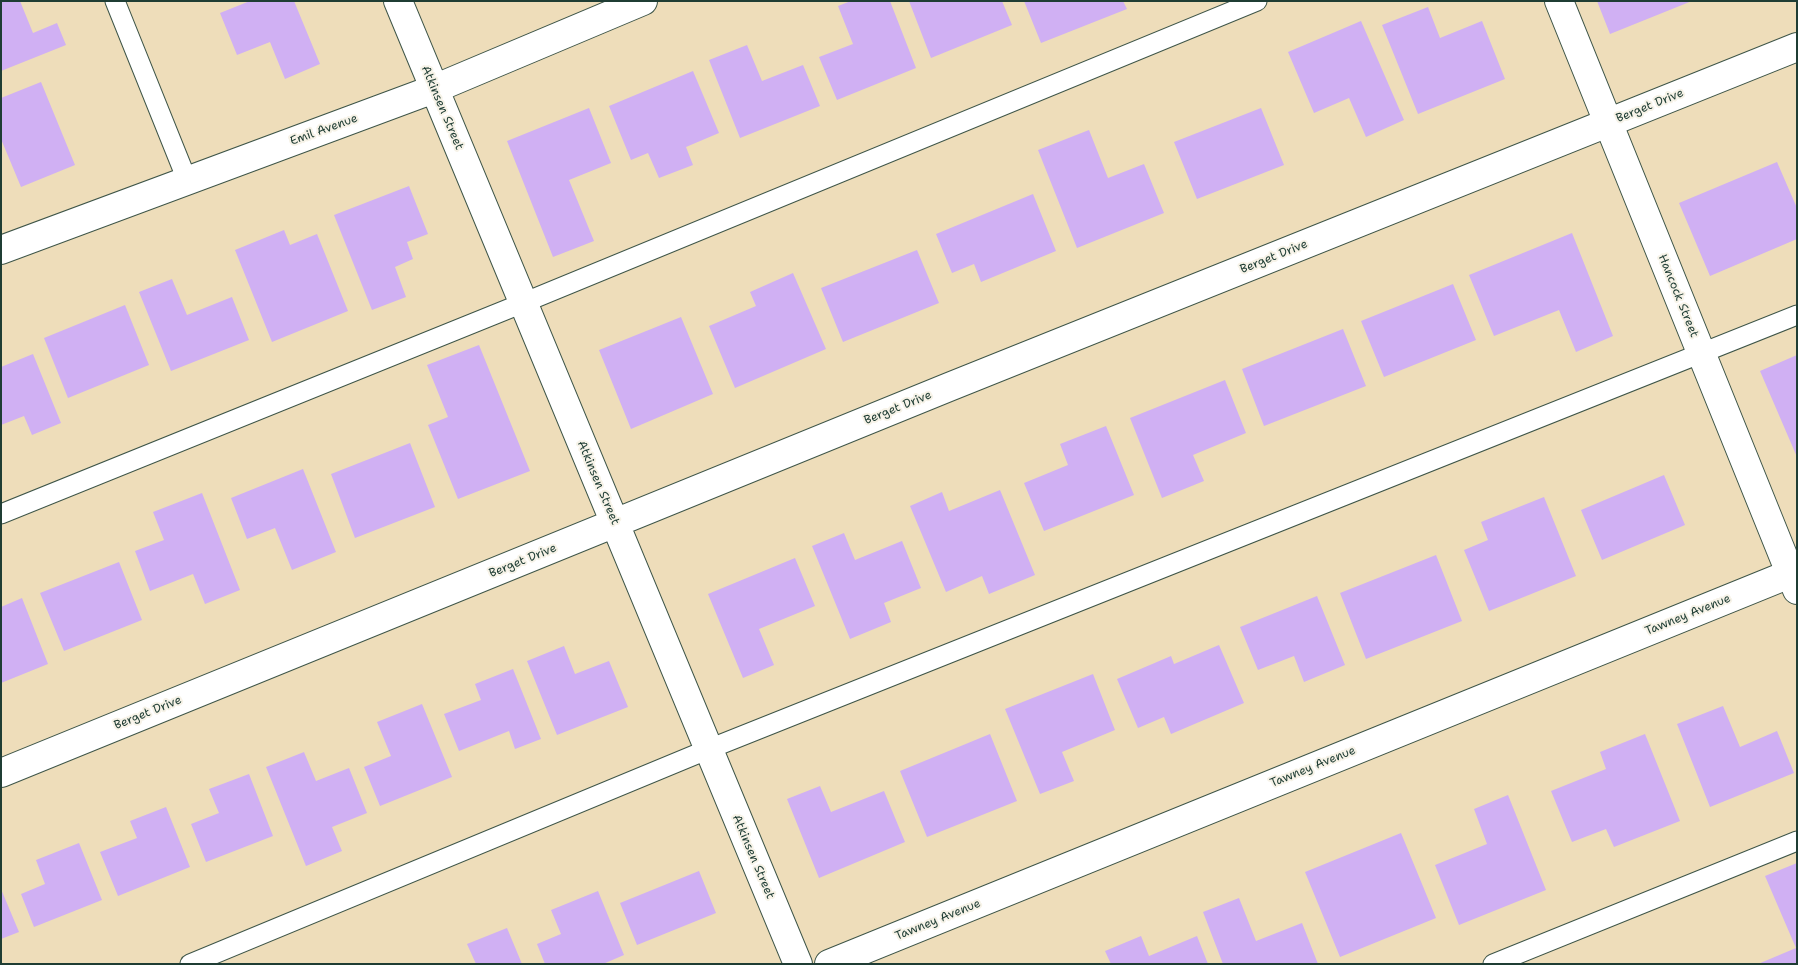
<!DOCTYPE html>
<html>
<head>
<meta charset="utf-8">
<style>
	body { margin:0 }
	#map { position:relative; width:1798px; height:965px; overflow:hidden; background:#eeddba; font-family:"Shantell Sans",sans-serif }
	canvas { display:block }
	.frame { position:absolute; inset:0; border:2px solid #1f3d34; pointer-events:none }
</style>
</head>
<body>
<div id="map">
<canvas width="1798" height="965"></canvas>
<div class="frame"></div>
</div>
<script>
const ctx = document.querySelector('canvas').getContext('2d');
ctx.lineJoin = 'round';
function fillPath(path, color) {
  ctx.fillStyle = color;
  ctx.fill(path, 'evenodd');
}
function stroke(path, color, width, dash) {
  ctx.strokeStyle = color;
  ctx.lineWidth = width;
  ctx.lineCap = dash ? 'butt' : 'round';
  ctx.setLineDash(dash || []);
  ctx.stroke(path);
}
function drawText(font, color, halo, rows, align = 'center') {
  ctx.font = font + ' "Shantell Sans",sans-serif';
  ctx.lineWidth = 4;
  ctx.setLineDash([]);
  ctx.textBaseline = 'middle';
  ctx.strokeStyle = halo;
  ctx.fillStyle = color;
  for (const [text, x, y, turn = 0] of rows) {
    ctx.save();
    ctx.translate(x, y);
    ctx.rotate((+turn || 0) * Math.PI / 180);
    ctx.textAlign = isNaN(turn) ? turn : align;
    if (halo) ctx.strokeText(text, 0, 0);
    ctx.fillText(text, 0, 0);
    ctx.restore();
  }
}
fillPath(new Path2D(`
	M1,1H20L33,33L57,23L66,45L1,71Z
	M250,1H294L320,64L285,79L270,42L237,55L220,13Z
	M851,1H890L916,68L837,100L819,57L853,44L838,6Z
	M909,1H1002L1012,25L931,58Z
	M1024,1H1123L1127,9L1041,43Z
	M1597,1H1692L1610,34Z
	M1428,7L1440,38L1482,21L1505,79L1418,114L1382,25Z
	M1361,21L1404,120L1366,137L1349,98L1314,113L1288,52Z
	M747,45L762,81L803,65L820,106L740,138L709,60Z
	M693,71L719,133L686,147L693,165L659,178L648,153L631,160L609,106Z
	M41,82L75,165L21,187L1,139V98Z
	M589,108L611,163L569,180L594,241L553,257L507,141Z
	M1261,108L1284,165L1197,199L1174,142Z
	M1089,130L1108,178L1144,164L1164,213L1077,248L1038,150Z
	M1777,162L1797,208V239L1710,276L1679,203Z
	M409,186L428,234L407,242L413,259L395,267L406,297L372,310L334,215Z
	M1033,194L1056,251L981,282L974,264L952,273L936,234Z
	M284,230L290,245L317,234L348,311L272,342L235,250Z
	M1572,233L1613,336L1576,352L1559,310L1494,336L1469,275Z
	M917,250L939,303L843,342L821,288Z
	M793,273L826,349L735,388L709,326L756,306L750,292Z
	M172,279L187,315L232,297L249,340L171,371L139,292Z
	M1453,284L1476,340L1384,377L1361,321Z
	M125,305L149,365L68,398L44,338Z
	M681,317L713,394L631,429L599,350Z
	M1343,329L1366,386L1264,426L1242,369Z
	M479,345L530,471L458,499L428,425L448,417L427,365Z
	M33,354L61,423L32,435L24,416L1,425V367Z
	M1797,355V457L1760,371Z
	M1225,380L1246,433L1193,455L1204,481L1162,498L1130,418Z
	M1106,426L1134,495L1044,531L1024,483L1068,465L1060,444Z
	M410,443L435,507L355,538L331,474Z
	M303,469L336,552L292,570L275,528L247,539L231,498Z
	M1664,475L1685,525L1602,560L1581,510Z
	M1000,490L1035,575L989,594L982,576L946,592L910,506L942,492L949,511Z
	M202,493L240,590L205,604L193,574L150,591L135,551L164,540L153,512Z
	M1544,497L1576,576L1489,611L1464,550L1488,540L1481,522Z
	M844,533L855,560L902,541L921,588L884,603L891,622L850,639L812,546Z
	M1436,555L1462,621L1366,659L1340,593Z
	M795,558L815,606L759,629L774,665L743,678L708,594Z
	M119,562L142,620L64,651L40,593Z
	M1317,596L1345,665L1304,682L1294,656L1258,670L1240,627Z
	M22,598L48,664L1,683V607Z
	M1219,645L1244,703L1171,734L1164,717L1138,728L1117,679L1171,656L1174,664Z
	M564,646L575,674L609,661L628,707L557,735L527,661Z
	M513,669L541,739L515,749L509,731L459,751L444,714L481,700L475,684Z
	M1093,674L1115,730L1062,752L1074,781L1040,794L1005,709Z
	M422,704L452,777L380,806L364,767L391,756L377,722Z
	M1723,706L1740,747L1777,731L1794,773L1710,807L1677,724Z
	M990,734L1017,801L927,837L900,771Z
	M1645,734L1680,821L1614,847L1606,829L1572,842L1551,791L1606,769L1600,752Z
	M304,752L316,781L349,768L367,813L332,827L342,851L306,866L266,767Z
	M249,774L273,836L206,862L191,824L219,813L209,789Z
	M820,786L831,812L884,791L905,842L819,878L787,799Z
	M1508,795L1546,890L1459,925L1435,865L1487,844L1474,809Z
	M166,807L190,867L118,896L100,852L137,838L130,821Z
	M1401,833L1436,918L1340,957L1305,872Z
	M79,843L102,900L34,927L21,894L45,884L36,860Z
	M1797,863V964H1758L1796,948L1765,876Z
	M699,871L716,913L637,945L620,903Z
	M1,889L19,932L1,939Z
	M598,891L624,955L603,964H545L537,944L561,934L551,910Z
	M1239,898L1256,941L1302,923L1318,964H1223L1203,912Z
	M507,928L522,964H476L467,944Z
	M1141,936L1149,956L1197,936L1208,964H1111L1105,951Z`), '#d0b0f3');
const service = new Path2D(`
	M115,1L187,180
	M1,514L523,303L1257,1
	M190,964L709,749L1797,315
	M1493,964L1797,841`);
const minor = new Path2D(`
	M398,1L798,964
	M1,250L434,89L643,1
	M1,773L949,387L1797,47
	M829,964L1797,571`);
const tertiary = new Path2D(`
	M1559,1L1797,590`);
stroke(service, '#3e5548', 21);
stroke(minor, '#3e5548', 30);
stroke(tertiary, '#3e5548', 30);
stroke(service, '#fff', 19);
stroke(minor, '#fff', 28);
stroke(tertiary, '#fff', 28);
drawText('12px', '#1f3d34', '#f7f3e8', [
	["Berget Drive",1650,106,-22],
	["Atkinsen Street",442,108,67],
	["Emil Avenue",324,130,-20],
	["Berget Drive",1274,257,-22],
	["Hancock Street",1678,296,68],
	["Berget Drive",898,408,-22],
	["Atkinsen Street",598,483,67],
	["Berget Drive",523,561,-22],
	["Tawney Avenue",1688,615,-22],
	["Berget Drive",148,713,-22],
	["Tawney Avenue",1313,767,-22],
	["Atkinsen Street",753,857,67],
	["Tawney Avenue",938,920,-22]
]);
</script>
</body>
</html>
